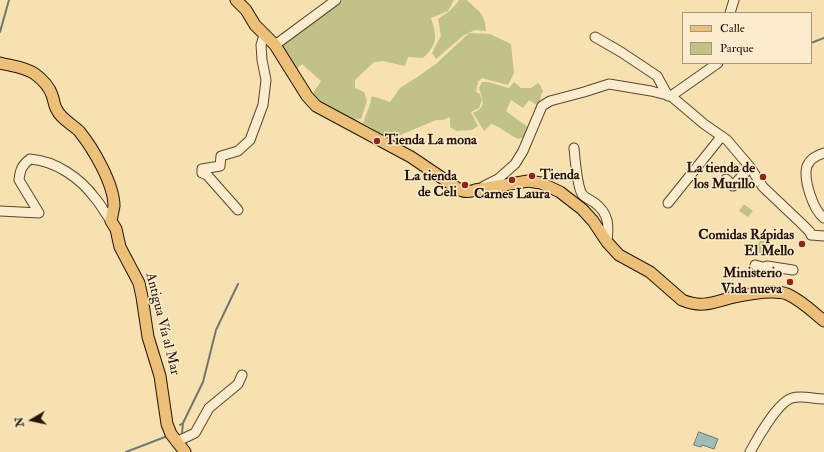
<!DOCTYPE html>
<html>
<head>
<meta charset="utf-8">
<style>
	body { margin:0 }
	#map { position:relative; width:824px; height:452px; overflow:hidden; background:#f7e1b0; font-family:"IM FELL Double Pica",serif }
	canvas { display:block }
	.legend { position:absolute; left:682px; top:12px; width:130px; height:52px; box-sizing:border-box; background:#faeccc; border:1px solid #a5967d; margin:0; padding:5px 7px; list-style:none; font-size:12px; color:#261407 }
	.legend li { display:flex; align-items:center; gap:8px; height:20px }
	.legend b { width:20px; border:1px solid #a5967d }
	.north { position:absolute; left:12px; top:400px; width:40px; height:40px; -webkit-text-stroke:3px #faeccc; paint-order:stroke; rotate:261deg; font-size:11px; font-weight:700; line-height:16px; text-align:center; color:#261407 }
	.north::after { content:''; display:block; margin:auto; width:14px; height:18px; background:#261407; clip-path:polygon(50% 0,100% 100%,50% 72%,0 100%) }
</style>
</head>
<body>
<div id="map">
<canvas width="824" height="452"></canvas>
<ul class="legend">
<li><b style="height:5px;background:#ecc078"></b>Calle</li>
<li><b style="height:11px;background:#c1c288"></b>Parque</li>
</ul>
<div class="north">N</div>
</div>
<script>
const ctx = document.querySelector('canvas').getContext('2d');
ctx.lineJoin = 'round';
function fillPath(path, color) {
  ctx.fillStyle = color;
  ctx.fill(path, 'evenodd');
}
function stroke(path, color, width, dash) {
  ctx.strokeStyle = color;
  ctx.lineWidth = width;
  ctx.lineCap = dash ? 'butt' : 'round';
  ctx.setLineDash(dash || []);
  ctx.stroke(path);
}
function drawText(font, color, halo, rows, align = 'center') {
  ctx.font = font + ' "IM FELL Double Pica",serif';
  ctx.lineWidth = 3;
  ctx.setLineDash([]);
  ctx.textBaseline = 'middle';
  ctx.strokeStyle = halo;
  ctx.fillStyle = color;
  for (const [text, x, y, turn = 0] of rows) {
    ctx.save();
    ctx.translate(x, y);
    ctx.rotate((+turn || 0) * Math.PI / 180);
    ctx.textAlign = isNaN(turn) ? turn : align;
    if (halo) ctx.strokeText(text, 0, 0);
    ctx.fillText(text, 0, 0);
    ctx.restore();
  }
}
fillPath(new Path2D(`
	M343,0H454L448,11L431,18C437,37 438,44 423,58L408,57L405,66L383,61L374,62L355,80V88L364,92L367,101L361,119L349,120L323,105L311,96L321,81L302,64L296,70L281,46Z
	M459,0H467C479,12 485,13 486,31L475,30L464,35L436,59L432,53L441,36L438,19C447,13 453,9 459,0Z
	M469,33L490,34L511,44L514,73L508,85L482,78L478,82L476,92L480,94L482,100L479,108L471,112L478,126L472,130L456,131L450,127V117L443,120H436L391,139L363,123L369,107L372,96L390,102L400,88L419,76L437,63Z
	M482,82H488L509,88L514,82L521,88H531L538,83L540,85L543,91C540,96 541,101 538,106L529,100L523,108L511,100L506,111L529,128L524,137L518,139C509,135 501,127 491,124L484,131L473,113C487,107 483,100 479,88Z
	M743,205H745L753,211L748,217L739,211Z
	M761,238L769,242L765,255L757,252L756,249Z`), '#c1c288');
const water = new Path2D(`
	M699,432L718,439L714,449L702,445L701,447L694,445Z`);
fillPath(water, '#a1bbb5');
stroke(water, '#70786f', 1);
stroke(new Path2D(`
	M0,32L9,0
	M811,43L824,38
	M180,425L183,423
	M182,433L183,423L203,382L216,330L238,284
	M126,452L165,437`), '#70786f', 2);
const minor = new Path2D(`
	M730,13L734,0
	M595,37L621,52L657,76L668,96
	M275,45L336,0
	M671,96L718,63
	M574,148C575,158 577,186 582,194C585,198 591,200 595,203C609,214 609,225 607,242
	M824,153C817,155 810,159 807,166C803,179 813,210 824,218
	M726,179L733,186L750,167
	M484,186L498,179L515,164L523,151L542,106L550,101L584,92L609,84L651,91L671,96L704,124L727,140L750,167L763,187L801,223L810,232L811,235L824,236
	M668,203L721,137
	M238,210L207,175L202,173V169L220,166L221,156L238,151L250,140L263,105L266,80L262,60L261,45L264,35
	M0,211L39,213L19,180C20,170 22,165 30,159C56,161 80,178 95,198C101,205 105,213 111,221
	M755,265L763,267L767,266L793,270
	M176,442L195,433L209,408L238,384L242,375
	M750,452C757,439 778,402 792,398C802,395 814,399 824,399`);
const major = new Path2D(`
	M236,0L246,10L255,25L275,45L307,96L316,106L411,157L451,184C459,190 465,194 475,190L528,181L541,183L560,192L582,209L593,221L607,242L619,255L650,272L682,300C701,308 712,303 730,298C743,295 758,292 772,292C777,292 782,292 787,294C801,300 813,312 824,321
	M0,63C11,66 25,67 35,74C43,80 49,86 52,95C54,100 54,106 57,110C61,119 72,124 79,131C93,148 114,184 114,206C113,211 112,216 111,221L116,229L120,247L139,283L142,297L148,337L160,376L167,424L171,434L185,452`);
stroke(minor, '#5a4731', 11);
stroke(major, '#261407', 13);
stroke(minor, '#faeccc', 9);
stroke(major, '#ecc078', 11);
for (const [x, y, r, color] of [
	[377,141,4,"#8f2418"],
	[532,176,4,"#8f2418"],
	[763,177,4,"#8f2418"],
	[512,180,4,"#8f2418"],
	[465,185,4,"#8f2418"],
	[802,244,4,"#8f2418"],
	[790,282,4,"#8f2418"]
]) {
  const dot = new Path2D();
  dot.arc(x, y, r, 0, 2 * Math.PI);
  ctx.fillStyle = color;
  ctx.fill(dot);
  stroke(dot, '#faeccc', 1.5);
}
drawText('bold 14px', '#261407', '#faeccc', [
	["Tienda La mona",385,141,"left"],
	["La tienda de",755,169],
	["los Murillo",755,185],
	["Tienda",540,176,"left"],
	["La tienda",457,177],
	["de Celi",457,193],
	["Carnes Laura",512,195,"center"],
	["Comidas Rápidas",794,236],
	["El Mello",794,252],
	["Ministerio",782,274],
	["Vida nueva",782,290]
], 'right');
drawText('14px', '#261407', '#faeccc', [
	["Antigua Vía al Mar",162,324,76]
]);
</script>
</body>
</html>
